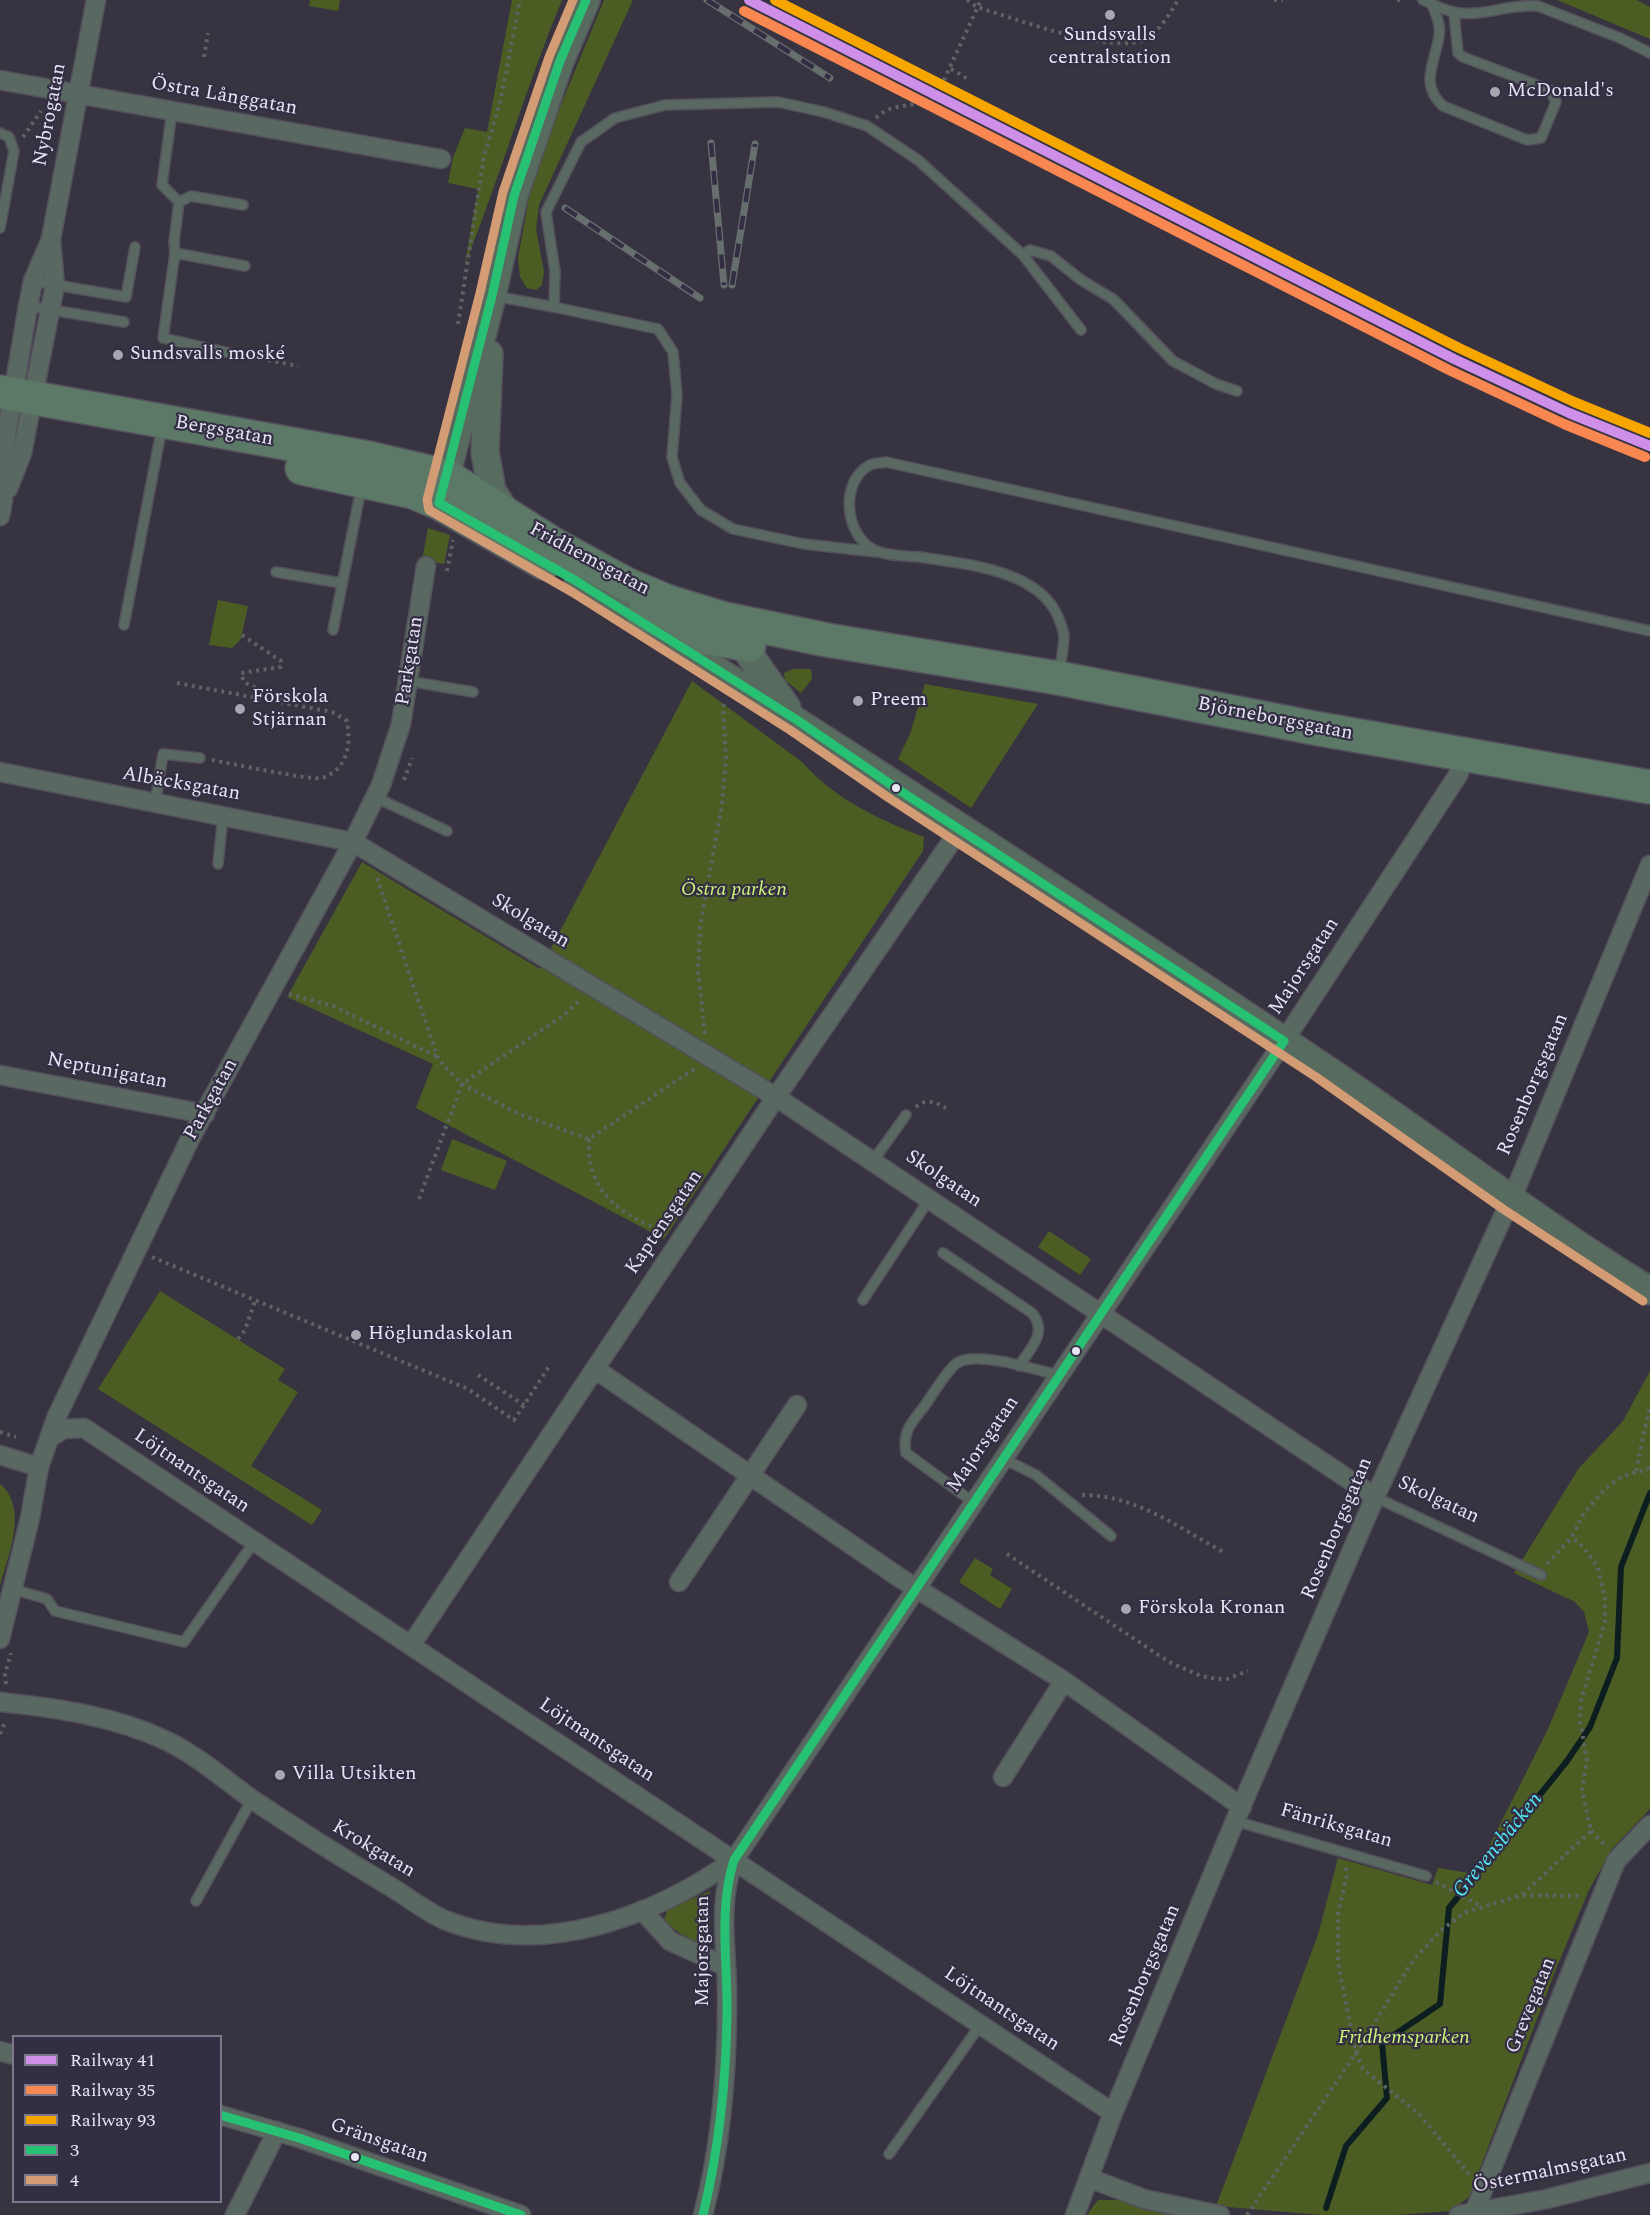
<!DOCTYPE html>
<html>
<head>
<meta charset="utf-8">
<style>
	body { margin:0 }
	#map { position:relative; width:1650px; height:2215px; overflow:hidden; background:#373340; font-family:Spectral,serif }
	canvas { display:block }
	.legend { position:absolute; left:12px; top:2035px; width:210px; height:168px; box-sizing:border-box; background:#342e45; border:2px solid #7c778b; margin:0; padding:8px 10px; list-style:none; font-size:18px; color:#e7e4f3 }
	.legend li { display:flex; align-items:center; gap:12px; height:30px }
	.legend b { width:30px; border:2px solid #7c778b }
</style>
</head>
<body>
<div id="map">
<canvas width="1650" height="2215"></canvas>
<ul class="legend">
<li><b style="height:8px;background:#ce8fe9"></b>Railway 41</li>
<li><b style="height:8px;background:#f88751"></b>Railway 35</li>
<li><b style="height:8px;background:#f7a600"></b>Railway 93</li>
<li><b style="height:8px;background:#26c172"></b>3</li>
<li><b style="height:8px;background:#d39c74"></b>4</li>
</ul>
</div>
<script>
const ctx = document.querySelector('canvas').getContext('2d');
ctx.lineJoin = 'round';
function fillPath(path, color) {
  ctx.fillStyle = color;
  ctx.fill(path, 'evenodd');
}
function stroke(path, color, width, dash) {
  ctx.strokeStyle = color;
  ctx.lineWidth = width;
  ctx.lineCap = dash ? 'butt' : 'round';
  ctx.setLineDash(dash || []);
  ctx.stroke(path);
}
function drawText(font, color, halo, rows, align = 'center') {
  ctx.font = font + ' Spectral,serif';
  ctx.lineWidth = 4.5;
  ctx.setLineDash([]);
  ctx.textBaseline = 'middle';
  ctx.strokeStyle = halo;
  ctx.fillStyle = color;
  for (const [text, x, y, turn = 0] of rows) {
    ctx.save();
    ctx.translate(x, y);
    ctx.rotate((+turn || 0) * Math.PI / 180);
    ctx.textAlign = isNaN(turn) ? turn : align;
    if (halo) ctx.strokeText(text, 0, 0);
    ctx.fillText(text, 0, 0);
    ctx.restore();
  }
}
fillPath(new Path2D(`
	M310,0H340L338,11L309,6Z
	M512,0H562C526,87 500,177 465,264L478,189L448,183L453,157L465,128L487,132Z
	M604,0H633L539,205L536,229L544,272L542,285L536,290L527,288L520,277L518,258L530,192L551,129Z
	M1557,0H1637L1650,7V39Z
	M428,528L450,535L444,564L422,560Z
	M218,600L248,606L241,639L232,648L209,645Z
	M793,669H811L812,679L801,693L785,680L784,673Z
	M692,681L802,762C836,800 878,819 924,837L923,851L664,1239L416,1108L433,1064L287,997L362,862L540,969Z
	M925,684L1038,704L971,808L898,759L910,734Z
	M452,1139L507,1161L495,1190L441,1170Z
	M1049,1231L1091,1259L1080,1275L1038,1247Z
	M160,1291L285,1369L278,1380L298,1392L251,1466L322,1510L312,1525L98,1389Z
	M1650,1371V1809L1612,1849L1589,1890L1556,1969L1469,2197L1450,2211L1397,2215H1321L1216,2206L1318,1935L1338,1858L1432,1885L1438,1868L1475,1874L1548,1729L1589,1632L1584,1612L1575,1602L1514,1573L1579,1468L1623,1421Z
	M0,1484C29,1508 8,1556 0,1586Z
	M975,1558L993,1569L990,1575L1012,1589L1000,1609L959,1582Z
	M710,1891V1939L707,1944C693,1943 672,1930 664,1919L668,1909Z
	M1098,2200H1119L1176,2215H1087Z`), '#4c5d24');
stroke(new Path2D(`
	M1326,2208L1346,2146L1387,2098L1382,2043L1440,2004L1449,1908L1567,1761L1590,1727L1617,1658L1621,1567L1650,1493`), '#0c1e20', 6);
const lane = new Path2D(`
	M1423,0C1433,4 1443,10 1454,12C1481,18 1510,3 1538,6L1620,38L1650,53
	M1432,4C1436,15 1441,24 1439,36C1435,63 1419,84 1443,106L1527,140L1541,138L1556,102L1550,90L1463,57L1458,53L1454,13
	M172,111L162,185L179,202L174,242L175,253L163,338L234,354
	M0,133L9,137L14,151L0,228
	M179,202L191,196L243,205
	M175,253L245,266
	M1023,255L1030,250L1051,256L1081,280L1113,299L1173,361L1216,384L1237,391
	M33,281L126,297L135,247
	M494,296L554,307L555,272L546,212L581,142L615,118L665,105L778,102L824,112L867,126L918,160L1023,255L1081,330
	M28,306L124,322
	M554,307L658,329L673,352L677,395L672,457L680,483L701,510L733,529L804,544L876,552
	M276,572L341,583
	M124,625L162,427
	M333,630L360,494
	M1059,673C1061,661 1064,648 1064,637C1064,631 1061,625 1059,619C1041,570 965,564 920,557C907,556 891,556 879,552C846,541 838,485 868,466C872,463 881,463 886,462L1650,631
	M408,681L473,692
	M375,797L447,831
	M155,804L163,754L200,758
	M218,864L223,816
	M873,1161L906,1115
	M943,1253L1032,1313C1048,1332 1031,1348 1019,1366
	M863,1300L930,1198
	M1004,1459L1036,1475L1111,1536
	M1375,1497L1541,1575
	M973,1502L906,1453C902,1433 911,1423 923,1408C932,1396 946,1371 957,1363C976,1350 1036,1370 1058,1375
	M12,1589L47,1599L55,1611L184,1642L254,1542
	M1235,1821L1426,1876
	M196,1901L252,1799
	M889,2154L981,2024`);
const street = new Path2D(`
	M0,80L441,159
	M8,489L22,453L55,285L51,240
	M0,516L3,500L5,442L28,306L33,281L51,239L96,0
	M0,772L353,842L776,1097L1375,1497
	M0,1075L205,1114
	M595,1369L900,1578L1064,1681L1242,1807
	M49,1438L64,1429L84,1428L1113,2113
	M0,1455L39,1467
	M679,1582L797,1405
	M0,1639L30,1518L39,1467L57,1416L190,1139L353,842L381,785L401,724L426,566
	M411,1645L776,1097L960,829
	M0,1702C56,1708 115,1716 167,1741C198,1756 225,1780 253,1800C298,1830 344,1859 391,1887C408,1897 426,1912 445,1920C542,1959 653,1917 734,1860
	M1003,1777L1064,1681
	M642,1910L670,1941L725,1966
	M0,2051L14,2055
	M220,2115L299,2138L521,2215
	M1089,2178L1144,2199L1220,2215
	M235,2215L277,2131
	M703,2215C722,2142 728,2063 727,1987C726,1945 718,1900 734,1860L1284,1041L1458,775L1465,755
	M1075,2215L1113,2113L1235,1821L1375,1497L1517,1186L1650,865
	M1459,2215L1547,2199L1650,2173
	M1473,2215L1616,1861L1650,1825`);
const secondary = new Path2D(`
	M489,354L485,452L492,491L508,515
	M441,496L492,296L514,196L560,61L586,0
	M578,582C827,740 1074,900 1320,1065C1431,1139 1536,1221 1650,1291
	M733,631L787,708`);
const highway = new Path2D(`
	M0,392L369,458L446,476L553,544L626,584L669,602L725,619L827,640L1058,678L1314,728L1650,787
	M302,468L413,492L439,503L544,563
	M643,614L698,636L749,645`);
stroke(lane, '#54505c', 12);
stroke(street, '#54505c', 21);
stroke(secondary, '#54505c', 30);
stroke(highway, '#54505c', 36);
stroke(new Path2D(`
	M967,0L977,7C1013,18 1114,56 1146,39C1160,31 1170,13 1178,0
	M1274,0H1283
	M1397,0H1404
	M204,57L208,33
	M951,69L968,79
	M927,103L940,110
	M876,118C894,100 918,110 937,95L981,0
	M23,137L41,111
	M458,324L484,156L500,103L520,0
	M246,356L298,366
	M447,571L453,540
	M242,635L281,661V667L241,673L244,682L284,701
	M177,683L332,712L347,721C351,745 348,769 322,778C313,781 229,763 212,760
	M404,780L412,758
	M377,878L437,1056L443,1065L462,1084L519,1114L589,1139L694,1069
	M289,994L333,1006L436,1056
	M705,1034L698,970L700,927L722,805L726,758L723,707L725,702
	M916,1107C926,1098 936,1102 946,1108
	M589,1139C586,1193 621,1214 664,1232
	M419,1199L462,1084L564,1015L580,1000
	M152,1257L468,1389L514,1420L550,1365
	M238,1339L245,1330L255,1301
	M478,1375L524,1405
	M0,1432L16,1437
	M1636,1471L1650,1405
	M1082,1495C1136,1495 1178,1527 1223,1552
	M1007,1554L1169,1662L1201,1676L1217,1679H1227L1248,1671
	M1547,1564L1572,1537L1584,1513L1605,1489L1621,1477L1650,1468
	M6,1684L5,1674L11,1653
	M0,1734L5,1722
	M1591,1831L1607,1847
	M1346,1868L1347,1875L1338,1913V1963L1356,2053L1363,2069L1420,2115L1469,2174
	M1436,1882L1482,1907
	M1523,1895L1582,1896
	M1247,2215L1356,2053L1412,1962L1440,1931L1466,1912L1522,1895L1591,1831L1582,1790L1587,1760L1580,1721L1581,1701L1605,1622V1599L1598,1568L1585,1549L1572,1537`), '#5c6562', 4, [3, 4.5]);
stroke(lane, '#596860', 9);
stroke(street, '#596860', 18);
stroke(secondary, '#576b5f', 27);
stroke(highway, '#5c7967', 33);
const rail = new Path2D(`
	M707,0L830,78
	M711,143L724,285
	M565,208L700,298
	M732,285L755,144`);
stroke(rail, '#676e6e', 7);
stroke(rail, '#342e45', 4.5, [14]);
stroke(new Path2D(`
	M586,0L560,61L514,196L492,296L439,503L578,582L797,720L896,788L1284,1041
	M220,2115L299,2138L521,2215
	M703,2215C719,2149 726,2083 727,2015C728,1963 718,1910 734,1860L1284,1041`), '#26c172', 9);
stroke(new Path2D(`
	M573,0L549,57L503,192L480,293L427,500L429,510L572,592L790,730L889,798L1316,1077L1503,1209L1643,1301`), '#d39c74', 9);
stroke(new Path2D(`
	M749,0L1454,359L1569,413L1650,446`), '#ce8fe9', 10);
stroke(new Path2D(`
	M744,11L1449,370L1564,424L1645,457`), '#f88751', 10);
stroke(new Path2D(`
	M775,0L1459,348L1574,402L1650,433`), '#f7a600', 10);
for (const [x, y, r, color] of [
	[1110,15,6,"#a9a6b4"],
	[1495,92,6,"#a9a6b4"],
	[118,355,6,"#a9a6b4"],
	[858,701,6,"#a9a6b4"],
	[240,709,6,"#a9a6b4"],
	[896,788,5,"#e7e4f3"],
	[356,1335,6,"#a9a6b4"],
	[1076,1351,5,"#e7e4f3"],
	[1126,1609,6,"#a9a6b4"],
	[280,1775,6,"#a9a6b4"],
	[355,2157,5,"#e7e4f3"]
]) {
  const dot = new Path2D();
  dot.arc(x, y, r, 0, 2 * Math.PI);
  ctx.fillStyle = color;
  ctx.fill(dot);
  stroke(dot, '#342e45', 2);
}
drawText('20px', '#e7e4f3', '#342e45', [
	["Sundsvalls",1110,36,"center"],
	["centralstation",1110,59,"center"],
	["McDonald's",1507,92],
	["Sundsvalls moské",130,355],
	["Förskola",252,698],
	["Stjärnan",252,721],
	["Preem",870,701],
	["Höglundaskolan",368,1335],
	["Förskola Kronan",1138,1609],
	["Villa Utsikten",292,1775]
], 'left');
drawText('20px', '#e7e4f3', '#342e45', [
	["Östra Långgatan",224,97,10],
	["Nybrogatan",51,115,-79],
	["Bergsgatan",224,432,10],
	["Fridhemsgatan",589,560,28],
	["Parkgatan",411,661,-81],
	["Björneborgsgatan",1275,720,11],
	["Albäcksgatan",181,785,10],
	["Skolgatan",530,922,31],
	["Majorsgatan",1305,967,-57],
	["Neptunigatan",107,1072,11],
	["Rosenborgsgatan",1534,1085,-67],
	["Parkgatan",212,1100,-61],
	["Skolgatan",943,1180,34],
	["Kaptensgatan",665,1223,-56],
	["Majorsgatan",984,1445,-56],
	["Löjtnantsgatan",191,1472,34],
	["Skolgatan",1438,1501,25],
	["Rosenborgsgatan",1338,1529,-67],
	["Löjtnantsgatan",596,1741,34],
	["Fänriksgatan",1336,1827,16],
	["Krokgatan",373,1850,31],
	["Majorsgatan",704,1951,-90],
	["Rosenborgsgatan",1146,1976,-67],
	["Grevegatan",1532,2006,-68],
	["Löjtnantsgatan",1001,2010,34],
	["Gränsgatan",379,2142,19],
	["Östermalmsgatan",1550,2172,-12]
]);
drawText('italic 20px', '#cbf679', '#342e45', [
	["Östra parken",734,891],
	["Fridhemsparken",1404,2039]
]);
drawText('italic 21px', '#50ecf5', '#342e45', [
	["Grevensbäcken",1499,1846,-51]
]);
</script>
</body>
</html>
